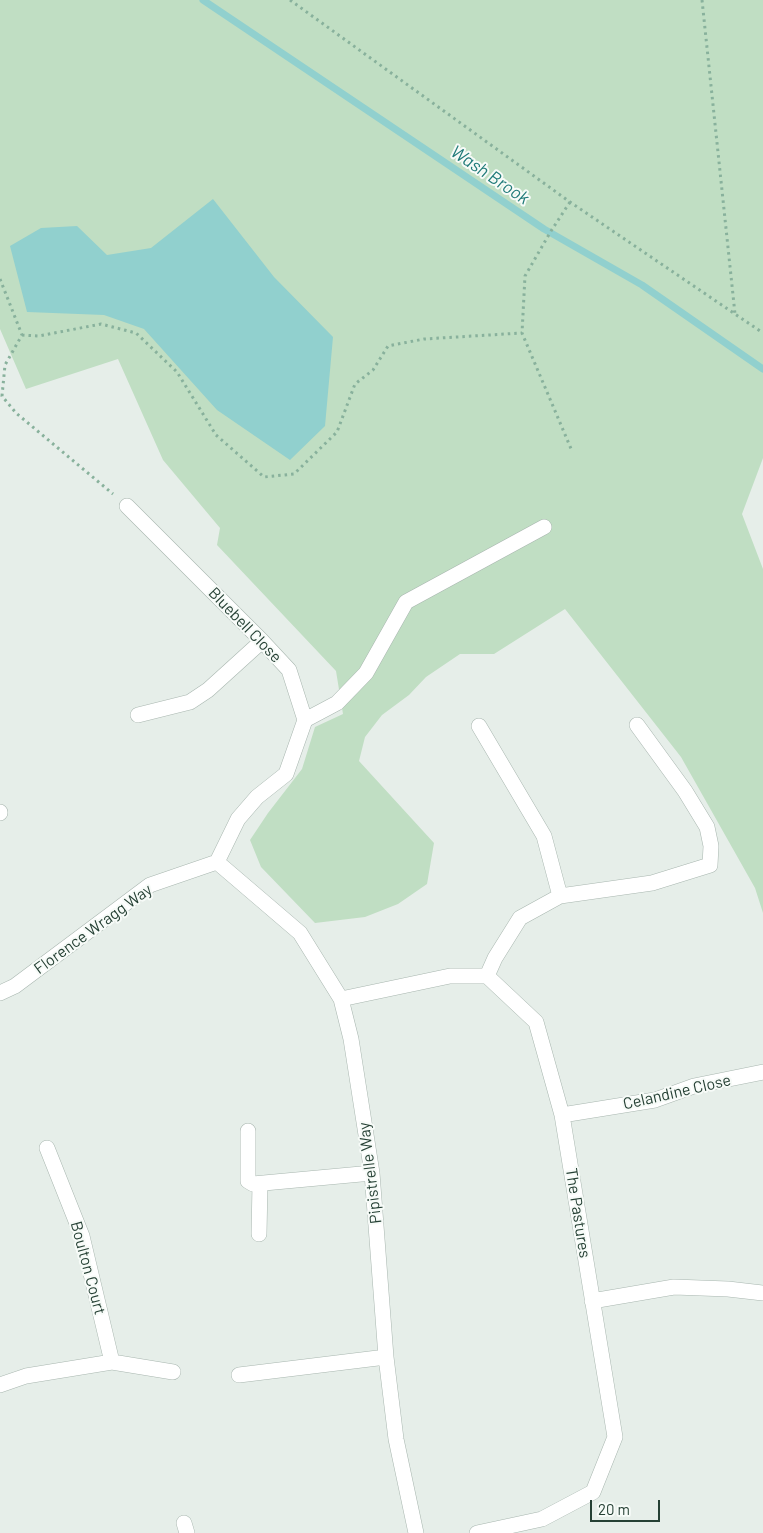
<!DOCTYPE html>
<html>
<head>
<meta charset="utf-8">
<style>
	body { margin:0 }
	#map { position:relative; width:763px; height:1533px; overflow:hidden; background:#e6eee9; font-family:Barlow,sans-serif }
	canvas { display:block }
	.scale { position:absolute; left:590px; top:1500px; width:70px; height:22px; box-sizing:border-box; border:2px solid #254034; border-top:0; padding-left:6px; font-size:15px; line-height:18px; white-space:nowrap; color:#254034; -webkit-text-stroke:4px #f7fbf8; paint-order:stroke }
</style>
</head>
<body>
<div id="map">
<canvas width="763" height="1533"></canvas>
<div class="scale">20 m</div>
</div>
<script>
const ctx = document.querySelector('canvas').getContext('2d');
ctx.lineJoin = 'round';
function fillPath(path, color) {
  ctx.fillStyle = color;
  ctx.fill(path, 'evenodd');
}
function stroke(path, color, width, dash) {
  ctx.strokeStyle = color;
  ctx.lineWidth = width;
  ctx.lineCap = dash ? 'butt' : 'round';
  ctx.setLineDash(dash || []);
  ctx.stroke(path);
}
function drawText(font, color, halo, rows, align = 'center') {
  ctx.font = font + ' Barlow,sans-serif';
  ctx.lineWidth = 4;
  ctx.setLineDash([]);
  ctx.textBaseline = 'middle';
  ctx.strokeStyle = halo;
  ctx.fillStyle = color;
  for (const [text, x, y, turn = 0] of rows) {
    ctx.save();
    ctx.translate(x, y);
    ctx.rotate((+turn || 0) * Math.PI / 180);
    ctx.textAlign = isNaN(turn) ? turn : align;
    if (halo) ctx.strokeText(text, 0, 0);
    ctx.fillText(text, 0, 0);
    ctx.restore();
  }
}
fillPath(new Path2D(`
	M0,0H763V458L742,514L763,569V913L755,888L681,757L565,609L494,654H460L426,677L409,695L382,715L365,737L359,761L434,843L427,884L398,904L365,917L315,923L261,867L250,840L268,813L302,769L315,727L343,714L336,671L217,545L220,528L163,460L118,359L26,389L0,329Z`), '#c0dec3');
fillPath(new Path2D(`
	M213,199L274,277L333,337L325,426L290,460L217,410L144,329L104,315L27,312L10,246L41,228L77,226L107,255L151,248Z`), '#91d0ce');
stroke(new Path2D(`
	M203,0L544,229L642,285L763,369`), '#91d0ce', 7);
const minor = new Path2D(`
	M127,506L262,641L289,670L305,720L286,774L257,797L238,819L217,862
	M138,715L190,702L208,690L262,641
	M305,720L337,703L366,673L406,602L544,527
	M479,726L544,836L560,896
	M0,812V813
	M217,862L300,933L341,999L351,1039L372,1173L386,1357L396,1439L416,1533
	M487,976L495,958L520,918L560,896L652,883L710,865L711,846L707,827L685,791L637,725
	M0,993L15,986L150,885L217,862
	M341,999L450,976H487L536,1022L562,1115L615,1437L593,1492L542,1519L477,1533
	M562,1115L655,1100L694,1086L763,1072
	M248,1131V1181L253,1184L372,1173
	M47,1148L82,1236L112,1362
	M259,1234L260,1184
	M592,1301L674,1287L728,1289L763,1293
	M239,1375L386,1357
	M0,1385L26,1376L112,1362L173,1372
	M184,1523L187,1533`);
stroke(minor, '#a8b6af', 16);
stroke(new Path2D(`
	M290,0L570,202L763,333
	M702,0L735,314
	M570,202L551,231L525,276L522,333L572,451
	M0,279L22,335L5,365L2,396L16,413L113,494
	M22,335L39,336L101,324L136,333L177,372L216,435L264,477L294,474L337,432L355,384L373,370L388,346L424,339L522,333`), '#88b19c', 3, [2.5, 4]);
stroke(minor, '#fff', 15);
drawText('16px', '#254034', '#f7fbf8', [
	["Bluebell Close",245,625,46],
	["Florence Wragg Way",93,929,-36],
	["Celandine Close",677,1092,-13],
	["Pipistrelle Way",370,1173,-97],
	["The Pastures",578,1213,81],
	["Boulton Court",88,1268,75]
]);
drawText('italic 18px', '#217b79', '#f7fbf8', [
	["Wash Brook",490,175,34]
]);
</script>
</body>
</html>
